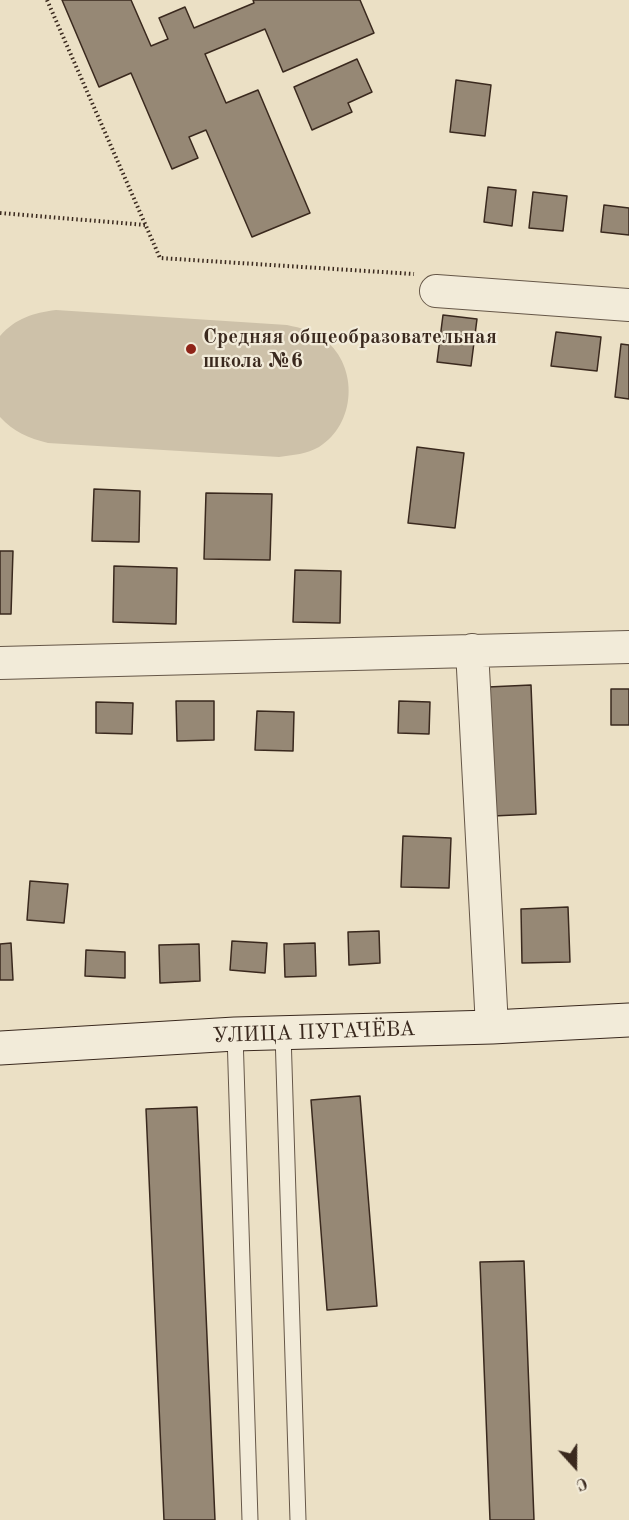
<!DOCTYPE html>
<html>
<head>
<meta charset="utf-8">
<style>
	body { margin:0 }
	#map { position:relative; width:629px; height:1520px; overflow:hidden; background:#ebe0c5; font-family:"Old Standard TT",serif }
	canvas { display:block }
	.north { position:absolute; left:545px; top:1436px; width:60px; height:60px; -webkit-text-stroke:4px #f2ebd9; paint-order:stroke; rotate:159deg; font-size:16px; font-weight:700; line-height:24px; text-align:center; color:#3a291e }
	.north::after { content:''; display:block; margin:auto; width:21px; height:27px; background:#3a291e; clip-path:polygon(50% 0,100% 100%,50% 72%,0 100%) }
</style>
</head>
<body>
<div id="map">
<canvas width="629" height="1520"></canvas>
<div class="north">С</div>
</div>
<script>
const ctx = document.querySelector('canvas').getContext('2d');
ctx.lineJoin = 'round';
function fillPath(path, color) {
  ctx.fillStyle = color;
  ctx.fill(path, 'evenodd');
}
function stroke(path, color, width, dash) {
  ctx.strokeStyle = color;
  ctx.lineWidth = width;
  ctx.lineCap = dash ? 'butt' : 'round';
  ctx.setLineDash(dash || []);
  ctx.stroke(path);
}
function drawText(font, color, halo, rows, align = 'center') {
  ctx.font = font + ' "Old Standard TT",serif';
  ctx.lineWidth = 4.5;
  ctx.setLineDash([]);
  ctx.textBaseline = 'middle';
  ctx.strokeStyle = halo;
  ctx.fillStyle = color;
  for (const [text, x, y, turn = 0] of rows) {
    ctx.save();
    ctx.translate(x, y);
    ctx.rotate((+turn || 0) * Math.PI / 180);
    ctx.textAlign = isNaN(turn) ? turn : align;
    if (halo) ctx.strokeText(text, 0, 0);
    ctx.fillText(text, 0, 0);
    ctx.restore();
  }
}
fillPath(new Path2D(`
	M56,310L287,325C301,328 314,331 325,340C359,367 356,424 319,447C307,454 293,455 279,457L48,443C28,438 14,432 0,417V336C16,318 33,313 56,310Z`), '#cdc1a9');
const building = new Path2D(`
	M62,0H131L151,46L168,39L159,18L185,7L194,28L254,3L253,0H360L374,33L283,72L265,29L205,54L226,103L258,90L310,213L252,237L206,130L189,137L198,158L172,169L131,73L99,87Z
	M357,59L372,92L348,103L352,112L312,130L294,87Z
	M456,80L491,85L485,136L450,132Z
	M488,187L516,190L512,226L484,222Z
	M533,192L567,196L563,231L529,228Z
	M604,205L629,208V235L601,232Z
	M443,315L477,319L471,366L437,362Z
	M556,332L601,337L597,371L551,366Z
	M621,344L629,345V399L615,397Z
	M417,447L464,453L455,528L408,523Z
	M94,489L140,491L139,542L92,541Z
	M206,493L272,494L270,560L204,559Z
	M0,551H13L11,614H0Z
	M114,566L177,568L176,624L113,622Z
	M295,570L341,571L340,623L293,622Z
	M531,685L536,814L493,816L488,687Z
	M611,689H629V725H611Z
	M176,701H214V740L177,741Z
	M399,701L430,702L429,734L398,733Z
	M96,702L133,703L132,734L96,733Z
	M257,711L294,712L293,751L255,750Z
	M403,836L451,838L449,888L401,887Z
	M30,881L68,884L64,923L27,920Z
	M568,907L570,962L522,963L521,909Z
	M379,931L380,963L349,965L348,932Z
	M232,941L267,943L265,973L230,970Z
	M11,943L13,980H0V944Z
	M315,943L316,976L285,977L284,944Z
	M199,944L200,981L160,983L159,945Z
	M86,950L125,952V978L85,976Z
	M360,1096L377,1306L327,1310L311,1100Z
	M197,1107L215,1520H164L146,1109Z
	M524,1261L534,1520H490L480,1262Z`);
fillPath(building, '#968875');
stroke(building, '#3a291e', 1.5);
const lane = new Path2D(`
	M283,1033L298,1520
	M235,1034L250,1520`);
const street = new Path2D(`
	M436,291L629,305
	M472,650L492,1027
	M0,663L629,647`);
const secondary = new Path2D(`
	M0,1048L235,1034L492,1027L629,1020`);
stroke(lane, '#665748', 17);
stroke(street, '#665748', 34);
stroke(secondary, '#3a291e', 35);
stroke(new Path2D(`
	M47,0L160,258L414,274
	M0,213L146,225`), '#3a291e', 4, [1.5, 3]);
stroke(lane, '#f2ebd9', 15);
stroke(street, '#f2ebd9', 32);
stroke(secondary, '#f2ebd9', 33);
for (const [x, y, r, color] of [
	[191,349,6,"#8f2418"]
]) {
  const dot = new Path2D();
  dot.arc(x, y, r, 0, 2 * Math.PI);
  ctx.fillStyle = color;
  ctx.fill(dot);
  stroke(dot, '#f2ebd9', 2);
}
drawText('bold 21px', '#3a291e', '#f2ebd9', [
	["Средняя общеобразовательная",203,337],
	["школа №6",203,361]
], 'left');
drawText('21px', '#3a291e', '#f2ebd9', [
	["УЛИЦА ПУГАЧЁВА",314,1033,-2]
]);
</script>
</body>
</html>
